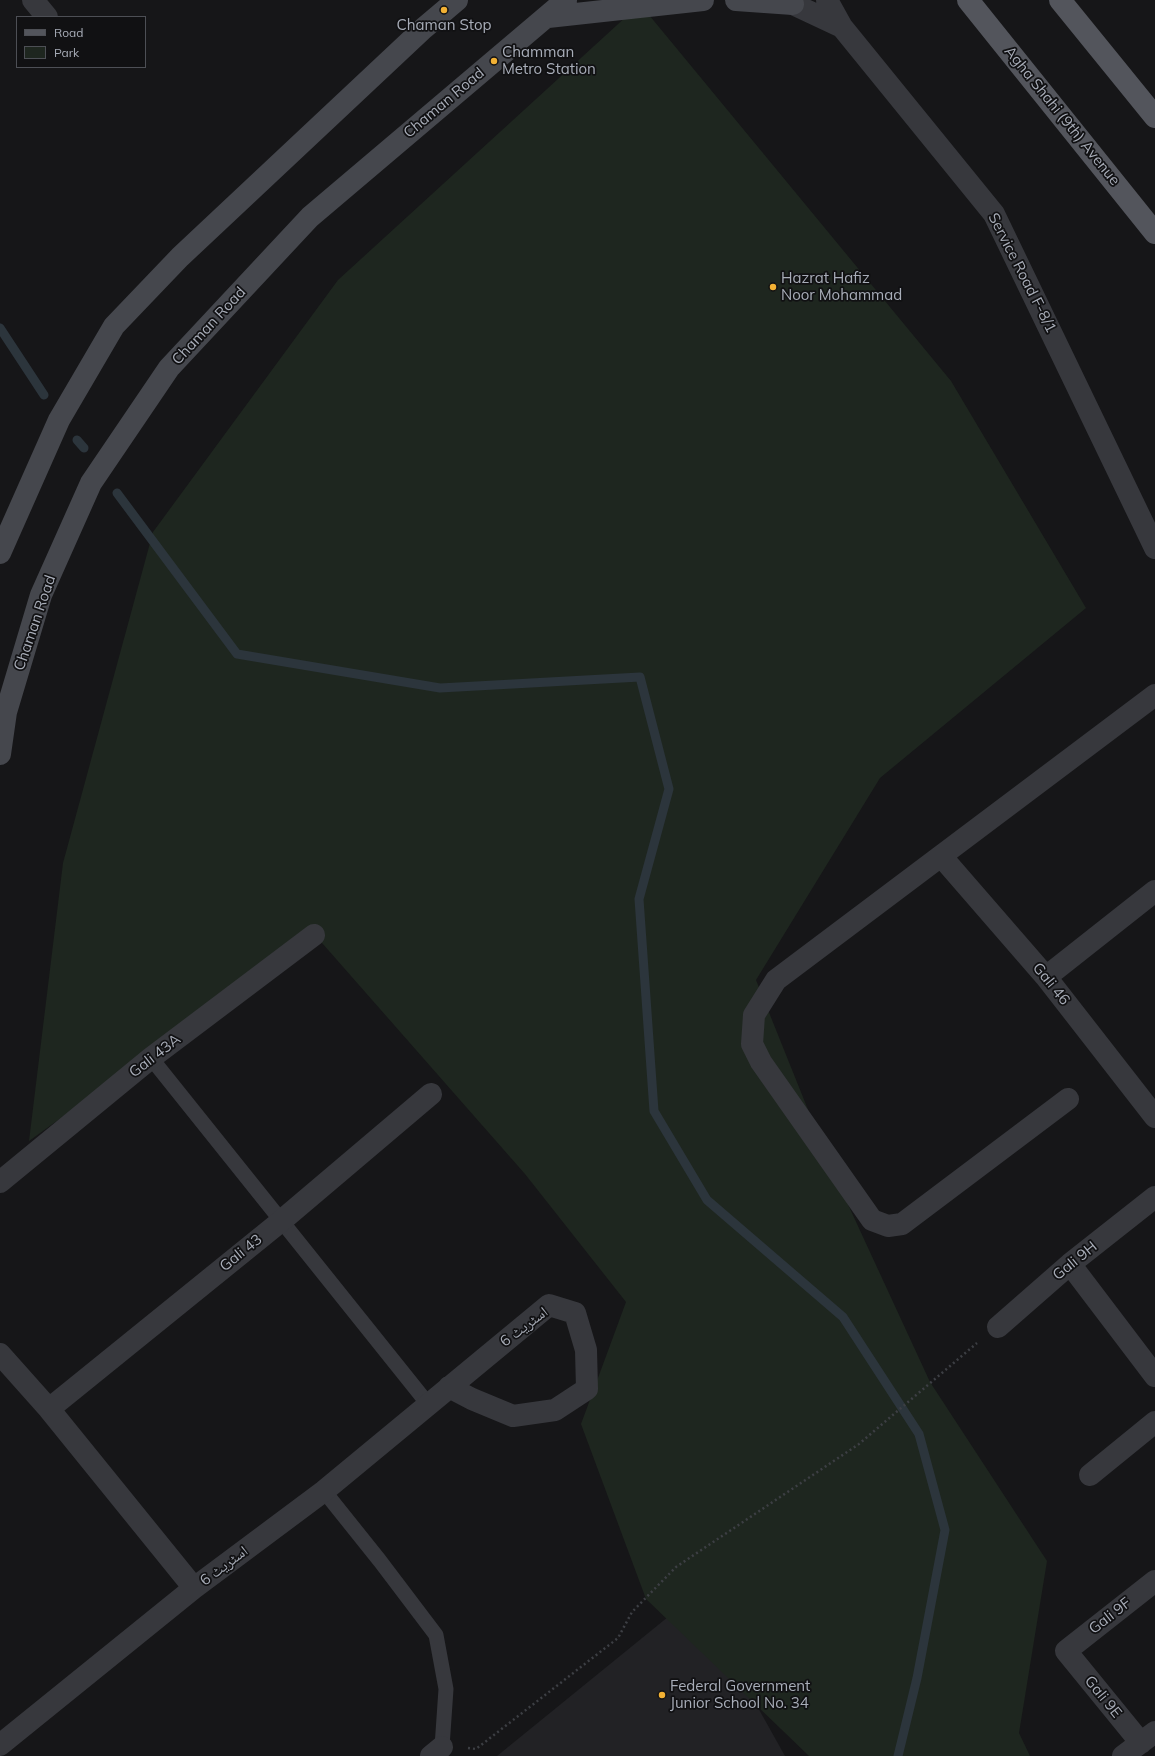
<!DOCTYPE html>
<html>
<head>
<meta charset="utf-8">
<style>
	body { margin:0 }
	#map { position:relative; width:1155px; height:1756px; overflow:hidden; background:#161618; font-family:Mulish,sans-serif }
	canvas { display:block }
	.legend { position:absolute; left:16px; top:16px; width:130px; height:52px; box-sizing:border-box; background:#111113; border:1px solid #4d4f55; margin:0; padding:5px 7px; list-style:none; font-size:12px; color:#a8adb8 }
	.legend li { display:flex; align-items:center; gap:8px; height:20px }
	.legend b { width:20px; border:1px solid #4d4f55 }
</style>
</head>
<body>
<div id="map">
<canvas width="1155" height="1756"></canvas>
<ul class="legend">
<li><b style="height:5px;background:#53555c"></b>Road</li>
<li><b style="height:11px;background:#1e261f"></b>Park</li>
</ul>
</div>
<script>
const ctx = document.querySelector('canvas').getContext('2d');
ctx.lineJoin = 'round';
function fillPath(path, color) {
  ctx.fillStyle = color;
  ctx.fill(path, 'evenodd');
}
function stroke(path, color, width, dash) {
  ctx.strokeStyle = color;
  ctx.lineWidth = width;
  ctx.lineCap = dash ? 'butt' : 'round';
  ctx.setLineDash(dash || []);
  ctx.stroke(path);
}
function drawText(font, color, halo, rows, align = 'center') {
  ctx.font = font + ' Mulish,"Noto Naskh Arabic",sans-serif';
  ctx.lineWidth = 3.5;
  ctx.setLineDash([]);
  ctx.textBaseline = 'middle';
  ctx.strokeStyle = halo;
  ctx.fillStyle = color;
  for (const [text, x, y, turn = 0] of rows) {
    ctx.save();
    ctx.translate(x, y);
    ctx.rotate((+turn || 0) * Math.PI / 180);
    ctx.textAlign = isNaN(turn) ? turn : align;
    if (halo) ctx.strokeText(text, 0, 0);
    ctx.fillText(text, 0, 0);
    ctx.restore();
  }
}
fillPath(new Path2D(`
	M695,1595L785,1756H497L647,1634Z`), '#222225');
fillPath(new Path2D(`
	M640,4L951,381L1086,608L880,778L756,980L833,1172L930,1382L1047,1561L1019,1733L1030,1756H809L646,1599L581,1424L626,1302L525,1174L315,935L29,1141L63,863L153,532L338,280Z`), '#1e261f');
stroke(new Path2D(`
	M0,328L44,395
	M77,440L84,448
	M117,493L237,654L440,688L640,677L669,789L639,899L654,1111L707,1200L843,1317L919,1434L945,1530L917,1678L898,1756`), '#2c353c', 9);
stroke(new Path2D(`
	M468,1748L476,1749L618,1638L632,1612L676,1567L859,1444L977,1343`), '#3d3f44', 2.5, [2, 3]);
stroke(new Path2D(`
	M151,1058L428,1404
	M324,1491L380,1561L436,1635L446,1689L442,1747`), '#37383d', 15);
stroke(new Path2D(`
	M33,0L47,17
	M788,0L793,4L842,27
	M827,0L842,27L994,214L1155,548
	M941,856L1046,977L1155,1117
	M1046,977L1155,891
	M1068,1099L902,1224L888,1226L872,1220L761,1062L752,1044L754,1015L776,980L1155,695
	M0,1182L151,1058L314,935
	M1070,1264L1155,1376
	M998,1327L1070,1264L1155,1197
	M0,1354L49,1409L194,1588
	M49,1409L280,1222L431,1094
	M1090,1475L1155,1422
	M1141,1743L1066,1651L1155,1581
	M0,1745L194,1588L324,1491L549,1305L575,1313L586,1350L587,1389L555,1410L513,1416L472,1399L449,1387
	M431,1756L442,1747
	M1123,1756L1155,1732`), '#37383d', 22);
stroke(new Path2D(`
	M736,0L793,4
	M548,17L703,0
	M0,553L59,420L114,326L180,257L424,28L457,0
	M0,754L6,712L41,595L91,483L169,368L310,217L566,0`), '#45474d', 22);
stroke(new Path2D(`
	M968,0L1155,233
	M1060,0L1155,117`), '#53555c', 22);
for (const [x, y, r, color] of [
	[444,10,4,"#f2b134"],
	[494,61,4,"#f2b134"],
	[773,287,4,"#f2b134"],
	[662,1695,4,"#f2b134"]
]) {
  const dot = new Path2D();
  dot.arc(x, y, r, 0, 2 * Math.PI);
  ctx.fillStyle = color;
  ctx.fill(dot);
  stroke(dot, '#111113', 1.5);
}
drawText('15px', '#a8adb8', '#111113', [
	["Chaman Stop",444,25,"center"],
	["Chamman",502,52],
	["Metro Station",502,69],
	["Hazrat Hafiz",781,278],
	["Noor Mohammad",781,295],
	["Federal Government",670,1686],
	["Junior School No. 34",670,1703]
], 'left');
drawText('15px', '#a8adb8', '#111113', [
	["Chaman Road",444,103,-40],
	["Agha Shahi (9th) Avenue",1062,116,51],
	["Service Road F-8/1",1022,273,63],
	["Chaman Road",209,326,-47],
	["Chaman Road",35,623,-71],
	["Gali 46",1051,984,51],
	["Gali 43A",155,1056,-38],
	["Gali 43",241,1253,-39],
	["Gali 9H",1075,1261,-39],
	["اسٹریٹ 6",524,1327,-37],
	["اسٹریٹ 6",224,1566,-37],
	["Gali 9F",1110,1616,-38],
	["Gali 9E",1103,1697,51]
]);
</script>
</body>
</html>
